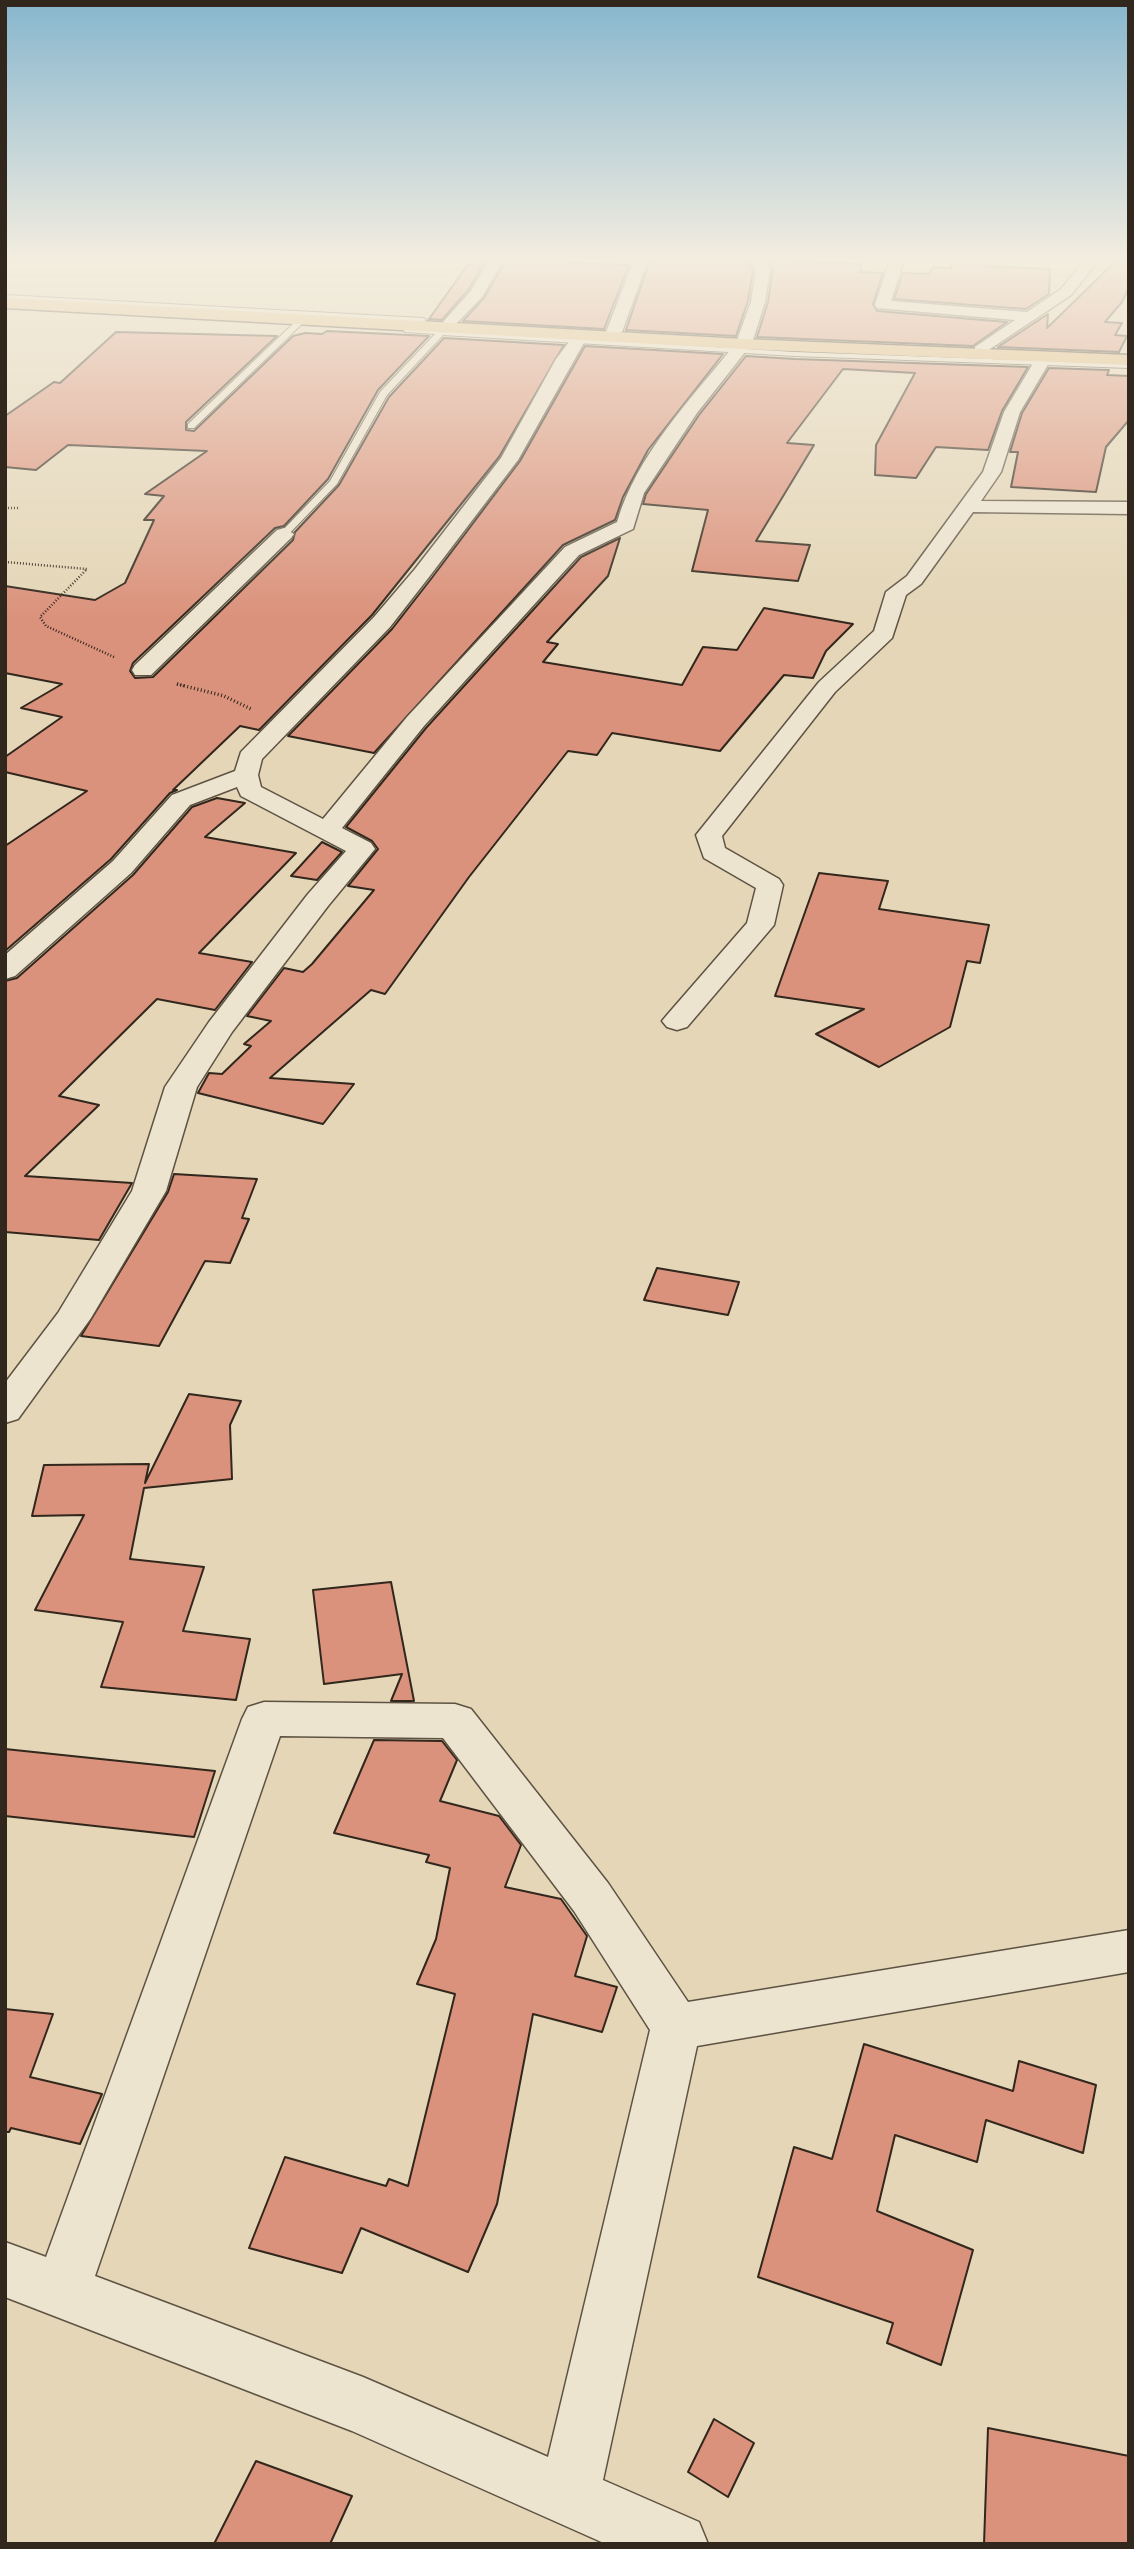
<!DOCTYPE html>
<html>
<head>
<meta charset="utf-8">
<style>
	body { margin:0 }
	#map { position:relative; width:1134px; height:2549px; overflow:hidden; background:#e4d6b7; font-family:"Sorts Mill Goudy",serif }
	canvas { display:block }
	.frame { position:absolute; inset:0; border:7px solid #31271c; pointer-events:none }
</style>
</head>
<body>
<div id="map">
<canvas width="1134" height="2549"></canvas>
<div class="frame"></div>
</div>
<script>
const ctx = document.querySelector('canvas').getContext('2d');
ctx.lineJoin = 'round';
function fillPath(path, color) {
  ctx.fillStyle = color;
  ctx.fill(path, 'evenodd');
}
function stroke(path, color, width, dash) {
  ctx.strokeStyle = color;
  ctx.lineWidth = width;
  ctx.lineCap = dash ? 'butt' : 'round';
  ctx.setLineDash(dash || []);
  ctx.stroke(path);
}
const building = new Path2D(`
	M471,260H486L469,289L442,320L429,319Z
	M506,260H569L568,263L629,265L604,329L463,321L484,298Z
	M650,260H745L753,271L748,301L736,336L626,330Z
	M766,260L861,264L860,272L883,273L873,304L877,311L1007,322L973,346L757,337L768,302L773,269Z
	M951,260H988V266L1050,269L1049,294L1026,309L894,299L903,273L929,274L933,267L951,268Z
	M1117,260H1129V287L1122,302L1105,322L1122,323L1115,335L1127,336L1119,352L998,347L1048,314L1047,328Z
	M327,331L429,336L378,390L328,479L284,526L275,528L133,663L130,671L135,678L153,677L293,540L295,532L339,485L389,397L444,338L564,345L499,457L372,615L259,730L240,726L173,790H177L170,793L111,859L5,951V846L87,791L5,772V757L62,717L21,708L62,684L5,673V586L95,600L125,583L154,520H144L164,496L145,494L207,451L68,445L36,470L5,467V416L54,382L60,383L116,332L277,336L186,422V430L194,431L293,336L305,333L322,334Z
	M585,346L723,354L648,450L623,497L615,520L563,545L374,753L288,736L392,629L431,579L520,461Z
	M746,356L795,359L1028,367L1002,411L988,450L936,447L916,478L875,475L876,445L915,373L843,369L787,443L814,445L756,541L810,545L798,581L692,571L708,510L643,504L646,494L699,415Z
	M1049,368L1109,370L1107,375L1129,376V420L1106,447L1096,492L1011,487L1018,452H1010L1022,413Z
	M620,538L608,576L547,642L558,644L543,662L682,685L703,647L737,650L764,608L853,624L826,651L813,678L784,675L720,751L612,733L597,755L568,751L469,877L385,994L371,990L270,1078L354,1084L323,1124L198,1093L209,1073L222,1074L251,1046L244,1044L271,1021L247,1016L284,968L303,972L312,964L374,890L348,886L378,849L372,841L346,827L426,728L581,557Z
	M217,798L245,803L205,837L296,853L199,953L252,962L215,1010L157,999L59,1096L99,1105L25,1176L132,1183L99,1240L5,1232V981L17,978L133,875L192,807Z
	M322,842L342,852L317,880L291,876Z
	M819,873L888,881L879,909L989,925L980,963L967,961L950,1027L879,1067L816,1034L864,1009L775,996Z
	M174,1174L257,1179L242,1218L249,1219L230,1263L205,1261L159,1346L81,1336L168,1192Z
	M657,1268L739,1282L728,1315L644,1300Z
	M189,1394L241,1401L230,1425L232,1479L144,1488L130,1559L204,1567L183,1631L250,1639L236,1700L101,1687L123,1622L35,1610L84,1515L32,1516L44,1465L149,1464L145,1483Z
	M391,1582L414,1701H391L402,1674L324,1684L313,1590Z
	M374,1740L442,1741L457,1760L440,1801L499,1816L521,1845L505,1887L561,1899L587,1936L575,1976L617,1987L602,2032L533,2014L497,2204L468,2272L361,2228L342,2273L249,2248L285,2157L386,2186L389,2179L408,2186L455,1994L417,1984L436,1939L450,1868L426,1862L429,1855L334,1833Z
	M5,1749L215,1771L194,1837L5,1816Z
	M5,2009L53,2014L30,2077L102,2094L80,2144L11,2128L9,2132H5Z
	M864,2044L1013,2091L1019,2061L1096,2085L1083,2153L986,2120L977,2162L895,2135L877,2211L973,2250L941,2365L887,2343L893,2323L758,2277L794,2147L832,2159Z
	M714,2419L754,2443L728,2497L688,2472Z
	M988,2428L1129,2456V2544H984Z
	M256,2461L352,2496L330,2544H214Z`);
fillPath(building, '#db927c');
stroke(building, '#31271c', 2);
const lane = new Path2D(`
	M5,295L423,318L427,320L423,322L5,299Z
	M296,321L303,323L194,428H188V424Z
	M402,328L795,352L1129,364V368L795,356L443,335L387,395L337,484L287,536H281V532L330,481L380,392L435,334L405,332Z`);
const street = new Path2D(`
	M489,260H503L482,297L455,325H445L443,322L471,291Z
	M634,260H648L622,332L614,337L609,335L606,332Z
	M748,260H762L770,269L765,302L753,340L745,345L737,340L751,302L756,270Z
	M890,260H904L891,301L1027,312L1061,289L1085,260H1099L1071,295L981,355L975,353V347L1015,320L877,308L875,305Z
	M577,336L585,341L518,460L429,577L390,627L262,759L258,775L261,787L323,819L407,717L565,547L617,522C636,456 690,400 732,348L738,346L746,351L697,413L644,493L633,529L579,555L424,726L342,828L371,843L375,849L328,906L232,1032L197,1087L166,1191L91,1318L18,1419L5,1423V1383L58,1313L132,1191L165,1087L209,1022L308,894L346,851L241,796L237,787L190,805L131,873L15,976L5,979V955L113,861L172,795L235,771L241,752L374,617L415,569L501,458L556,359L572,338Z
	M1041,358L1049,363L1020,412L1001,472L981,501L1129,502V514L973,512L921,584L906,595L892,638L835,692L722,836L725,848L779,879L783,885L774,925L687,1027L677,1030L667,1027L662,1021L667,1015L747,923L756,888L704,858L696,835L819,682L874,631L886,592L907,576L983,472L1004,412L1035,360Z
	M284,528L294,534L291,538L151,675H135L132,670L135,665L277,530Z
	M264,1702L455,1704L471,1709L608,1883L688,2002L1129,1930V1972L697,2046L603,2480L699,2522L708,2544H606L352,2431L5,2297V2242L46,2257L242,1719L248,1707ZM280,1736L443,1738L574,1911L650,2030L548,2457L363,2377L95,2276Z`);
const primary = new Path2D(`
	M5,298L743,339L1129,355V365L743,349L5,308Z`);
stroke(lane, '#5e5343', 2);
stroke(street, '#5e5343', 3);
stroke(primary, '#31271c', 3);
stroke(new Path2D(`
	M5,508H19
	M5,562L87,569L40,617L46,626L114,657
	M177,684L184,686`), '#31271c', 2.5, [1, 2]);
stroke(new Path2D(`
	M177,684L224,696L251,709`), '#31271c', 3.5, [1, 2.5]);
fillPath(lane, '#ede4d0');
fillPath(street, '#ede4d0');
fillPath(primary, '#e2bb7c');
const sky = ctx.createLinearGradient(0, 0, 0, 617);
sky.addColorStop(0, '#87b6ce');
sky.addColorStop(0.42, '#f3eddf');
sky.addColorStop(1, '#f3eddf00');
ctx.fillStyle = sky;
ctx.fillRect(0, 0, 1134, 617);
</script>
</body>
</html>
